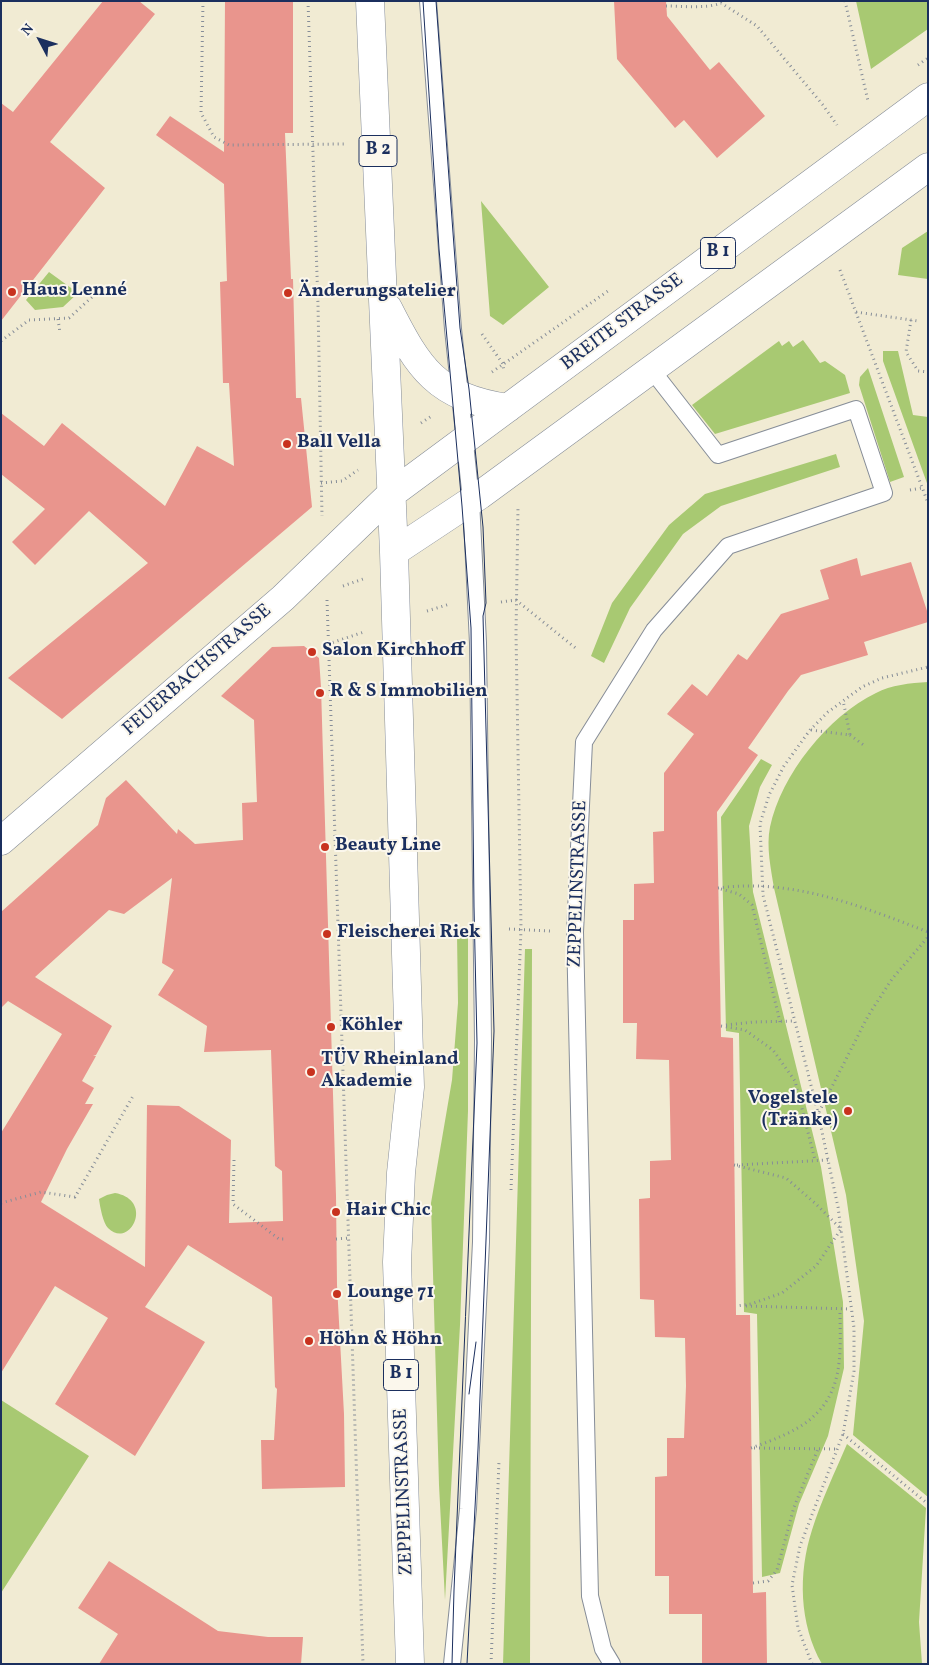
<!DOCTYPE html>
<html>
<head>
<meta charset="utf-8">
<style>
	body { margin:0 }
	#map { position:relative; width:929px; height:1665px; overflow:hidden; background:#f1ebd3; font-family:Vollkorn,serif }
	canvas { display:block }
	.frame { position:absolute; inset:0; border:2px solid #1b2f5e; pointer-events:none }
	.north { position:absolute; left:15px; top:15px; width:50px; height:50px; -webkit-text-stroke:4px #fbf7ec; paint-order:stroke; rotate:310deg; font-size:14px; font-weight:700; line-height:20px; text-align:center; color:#1b2f5e }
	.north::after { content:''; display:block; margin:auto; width:18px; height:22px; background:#1b2f5e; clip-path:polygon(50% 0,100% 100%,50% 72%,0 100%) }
</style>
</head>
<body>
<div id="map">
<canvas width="929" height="1665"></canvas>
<div class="frame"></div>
<div class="north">N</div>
</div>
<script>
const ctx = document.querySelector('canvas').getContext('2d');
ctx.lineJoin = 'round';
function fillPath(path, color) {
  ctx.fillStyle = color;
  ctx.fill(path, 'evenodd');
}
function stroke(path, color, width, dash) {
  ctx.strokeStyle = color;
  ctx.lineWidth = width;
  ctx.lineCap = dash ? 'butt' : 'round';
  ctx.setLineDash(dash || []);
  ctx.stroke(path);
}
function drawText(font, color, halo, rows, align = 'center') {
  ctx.font = font + ' Vollkorn,serif';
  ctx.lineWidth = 4;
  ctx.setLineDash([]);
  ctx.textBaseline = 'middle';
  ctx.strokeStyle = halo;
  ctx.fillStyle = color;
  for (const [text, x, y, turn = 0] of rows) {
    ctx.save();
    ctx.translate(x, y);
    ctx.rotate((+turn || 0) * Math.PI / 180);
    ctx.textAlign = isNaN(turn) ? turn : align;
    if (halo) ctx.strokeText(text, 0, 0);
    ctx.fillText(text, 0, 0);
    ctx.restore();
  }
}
fillPath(new Path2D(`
	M856,1H928V29L871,69Z
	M481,201L549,287L503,325L490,316Z
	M928,231V279L898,275L902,248Z
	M49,272L78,293L63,307L35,310L26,300Z
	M803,340L820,363L825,361L845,375L850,393L715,434L692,405L779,341L782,346L789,341L793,347Z
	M883,351H898L913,415L928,417V486L883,361Z
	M868,368L904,477L890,482L859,385L860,377Z
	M836,454L840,467L721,506L683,534L630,608L604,663L591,656L612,603L669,525L705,494Z
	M928,682V1497L853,1435L864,1321L846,1195L774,888C771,869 766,847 770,827C781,775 828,716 876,693C891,685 910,683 928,682Z
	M761,759L772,765L760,787L749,826L753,892L821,1167L843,1302L844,1368L828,1436L799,1504L780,1573L762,1577L757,1314L744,1312L739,1033L726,1031L721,817Z
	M457,934L468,935V1111L460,1325L445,1600L439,1485L431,1203L452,1080L458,1003Z
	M525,949H532L530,1664H503Z
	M115,1193C155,1200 130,1250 108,1228C103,1223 100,1207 99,1199L107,1195Z
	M1,1400L89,1456L1,1593Z
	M847,1444L926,1508L919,1622L922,1664H822C799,1624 798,1573 812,1530C821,1501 835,1472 847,1444Z`), '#a8c972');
fillPath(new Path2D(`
	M103,1H139L155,14L50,142L105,188L1,321V103L13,112Z
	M225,1H293V133H285L291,279H293L296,398H301L312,507L62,719L8,678L148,563L89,511L35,565L12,542L45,509L1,474V413L44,446L62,423L165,506L197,446L234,466L229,383H223L220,282L227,281L224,184L156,135L170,116L224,152Z
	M614,1H666L667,16L710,70L719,62L765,116L717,158L684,120L675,128L617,59Z
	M857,558L861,576L911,562L928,614V622L864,642L868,655L801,675L788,691L748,748L758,755L717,812L721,1037L733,1038L736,1315H750L753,1593L766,1592L767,1664H702V1614H669V1576H655V1477L667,1476V1438H684L686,1386L685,1338L655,1337L654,1300L640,1299L639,1199L650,1198V1161L671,1160L669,1060L636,1059L637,1023H623V920H634V884L654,883L653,832L664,831V773L694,734L667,714L692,684L707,696L738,654L747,660L781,614L829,599L820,570Z
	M304,646L319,658L321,687L336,1196L337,1285L344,1414L345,1487L262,1489L261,1440H274L277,1389L275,1387L272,1297L188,1245L145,1307L205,1342L135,1456L55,1404L108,1318L55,1286L1,1373V1133L62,1034L8,1001L1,1008V912L98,825L106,798L126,780L177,834L178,829L195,844L243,840L242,803L257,802L254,720L221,696L272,647ZM172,878L162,963L174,970L158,995L207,1026L204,1052L271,1050L275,1166L282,1171L283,1221L229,1223L231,1140L179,1106L147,1105L145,1267L41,1202L67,1149L93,1104H85L94,1088L82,1081L96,1056L93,1055H96L112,1026L35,977L109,910L124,914Z
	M109,1561L218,1631L268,1637H303L301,1664H99L118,1634L78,1608Z`), '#e9958d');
const lane = new Path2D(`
	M428,1L453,329L471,500L478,643L483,1041L481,1242L468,1509L452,1664
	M612,1664L603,1649L590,1596L575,932L584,742L654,630L728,546L884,493L856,409L718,455L651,369`);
const street = new Path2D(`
	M1,841L283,598L390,495`);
const primary = new Path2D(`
	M370,1L394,552L410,1087L401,1173L397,1262L410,1664
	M388,308C419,369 436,397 508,408
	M390,495L928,97
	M394,552L480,495L928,167`);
stroke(lane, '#868d98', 18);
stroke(street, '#868d98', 29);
stroke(primary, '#868d98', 29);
stroke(new Path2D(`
	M203,1L201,113L214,137L229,145L344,144
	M308,1L318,305L322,516
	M845,1L868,101
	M666,6C683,6 706,9 721,3L757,26L823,105L837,125
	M918,65L928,58
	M840,270L928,503
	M856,312L918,321
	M58,319L60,333
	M911,320L906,352L918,371L928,372
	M482,334L503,364L504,371
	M1,341L29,320L69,318L92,297
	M492,372L608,291
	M421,423L433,415
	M321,483L342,481L358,470
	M910,490L922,488
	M343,586L363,579
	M327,600L363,1664
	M501,602L516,600L578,650
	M427,611L450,604
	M328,644L364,632
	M811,730L850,735L843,700
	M850,735L865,746
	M718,888C792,878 861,906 928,932
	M721,889L739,894L752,905L780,1022
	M509,929L550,931
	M726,1025L754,1022L795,1021
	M721,1026L745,1030L773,1050L795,1081L815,1160
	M819,1112L868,1016L892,979L928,937
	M234,1160L233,1204L279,1239H284
	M734,1165L786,1178L816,1204L841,1229L816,1266L782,1293L751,1304L736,1306
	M737,1165L828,1160
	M511,1190L521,929L516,633L518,507
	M1,1203L41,1192L75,1197L133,1096
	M336,1239L349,1238
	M746,1306L851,1309
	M843,1434L928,1504
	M751,1448C796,1432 833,1417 839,1363C841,1346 840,1327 840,1309
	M754,1448L837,1449
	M753,1583L768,1581L777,1570L794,1507L818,1449
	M491,1664L499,1461
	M812,1664L798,1628L792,1585L800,1546L843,1434L854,1371V1328L838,1207L818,1113L763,895L760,824L769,795L784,766L810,730L828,712L862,687L882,678L928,667`), '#868d98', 3, [1, 4]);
stroke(lane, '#fff', 16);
stroke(street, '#fff', 28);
stroke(primary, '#fff', 28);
stroke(new Path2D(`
	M423,1L439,249L462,506L471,628L474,907L477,1043L454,1590L452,1664
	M436,1L460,328L469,389L483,527L486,603L483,616L494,1031L478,1449L467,1664
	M469,1394L476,1342`), '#1b2f5e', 1);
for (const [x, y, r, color] of [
	[12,292,5,"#c8321e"],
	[288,293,5,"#c8321e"],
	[287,444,5,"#c8321e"],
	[312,652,5,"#c8321e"],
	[320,693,5,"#c8321e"],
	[325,847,5,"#c8321e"],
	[327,934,5,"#c8321e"],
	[331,1027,5,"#c8321e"],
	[311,1072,5,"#c8321e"],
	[848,1111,5,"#c8321e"],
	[336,1212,5,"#c8321e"],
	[337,1294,5,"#c8321e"],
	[309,1341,5,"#c8321e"]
]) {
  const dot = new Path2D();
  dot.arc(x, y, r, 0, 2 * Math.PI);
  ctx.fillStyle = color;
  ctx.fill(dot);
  stroke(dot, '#fbf7ec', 2);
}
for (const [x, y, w] of [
	[378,151,38],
	[718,253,35],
	[401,1375,35]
]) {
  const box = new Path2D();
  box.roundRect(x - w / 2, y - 15.5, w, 31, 4);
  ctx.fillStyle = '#fbf7ec';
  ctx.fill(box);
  stroke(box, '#1b2f5e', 1);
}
drawText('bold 18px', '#1b2f5e', null, [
	["B 2",378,151],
	["B 1",718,253],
	["B 1",401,1375]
]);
drawText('bold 19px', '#1b2f5e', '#fbf7ec', [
	["Haus Lenné",22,292],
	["Änderungsatelier",298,293],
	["Ball Vella",297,444],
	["Salon Kirchhoff",322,652],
	["R & S Immobilien",330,693],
	["Beauty Line",335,847],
	["Fleischerei Riek",337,934],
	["Köhler",341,1027],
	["TÜV Rheinland",321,1061],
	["Akademie",321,1083],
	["Vogelstele",838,1100,"right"],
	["(Tränke)",838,1122,"right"],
	["Hair Chic",346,1212],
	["Lounge 71",347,1294],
	["Höhn & Höhn",319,1341]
], 'left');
drawText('19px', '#1b2f5e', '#fbf7ec', [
	["BREITE STRASSE",623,323,-37],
	["FEUERBACHSTRASSE",198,671,-41],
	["ZEPPELINSTRASSE",579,884,-88],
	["ZEPPELINSTRASSE",405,1492,-92]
]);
</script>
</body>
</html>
